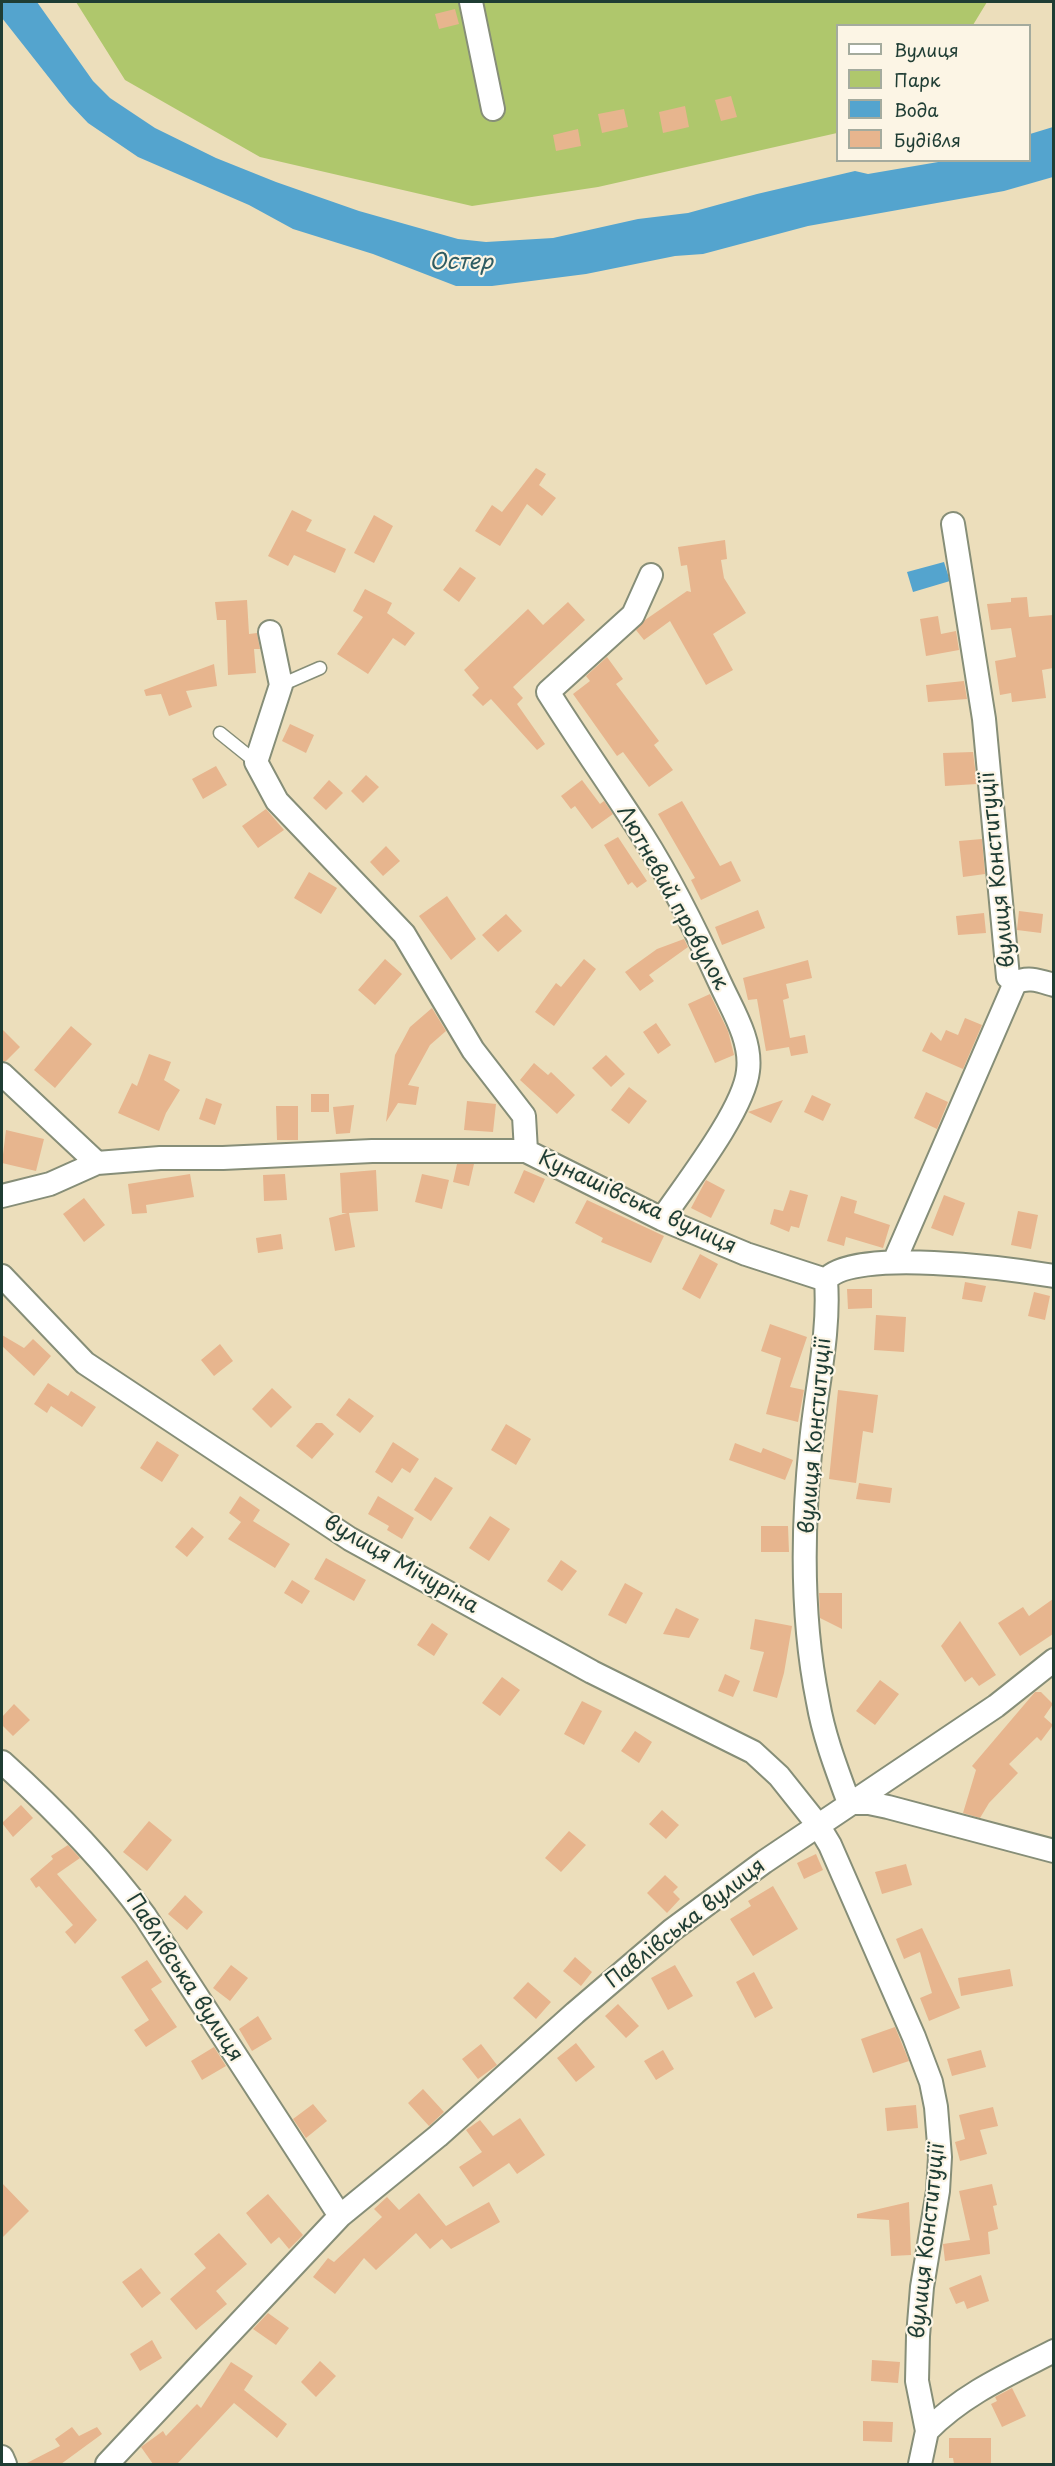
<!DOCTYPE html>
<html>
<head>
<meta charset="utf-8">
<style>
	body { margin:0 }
	#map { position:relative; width:1055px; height:2466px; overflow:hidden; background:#ecdebb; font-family:"Playpen Sans",sans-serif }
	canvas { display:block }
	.frame { position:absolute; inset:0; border:3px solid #1f3d34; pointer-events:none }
	.legend { position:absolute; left:836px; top:24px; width:195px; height:138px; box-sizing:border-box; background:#fcf5e5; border:2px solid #a4ab9e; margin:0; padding:8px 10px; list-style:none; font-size:18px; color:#1f3d34 }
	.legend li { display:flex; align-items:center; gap:12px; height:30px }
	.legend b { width:30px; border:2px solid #a4ab9e }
</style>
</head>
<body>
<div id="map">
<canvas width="1055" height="2466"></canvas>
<div class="frame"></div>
<ul class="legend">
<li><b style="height:8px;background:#fff"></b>Вулиця</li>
<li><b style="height:16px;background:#afc76c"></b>Парк</li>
<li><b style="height:16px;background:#54a4ce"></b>Вода</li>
<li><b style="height:16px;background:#e7b58e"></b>Будівля</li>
</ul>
</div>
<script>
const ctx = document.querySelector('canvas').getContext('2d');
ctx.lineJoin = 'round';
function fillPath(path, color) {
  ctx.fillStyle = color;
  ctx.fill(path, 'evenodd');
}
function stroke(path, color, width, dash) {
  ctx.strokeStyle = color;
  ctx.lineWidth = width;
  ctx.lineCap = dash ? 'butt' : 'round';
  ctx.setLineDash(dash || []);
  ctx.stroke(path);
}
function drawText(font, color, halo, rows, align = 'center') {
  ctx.font = font + ' "Playpen Sans",sans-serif';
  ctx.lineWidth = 4.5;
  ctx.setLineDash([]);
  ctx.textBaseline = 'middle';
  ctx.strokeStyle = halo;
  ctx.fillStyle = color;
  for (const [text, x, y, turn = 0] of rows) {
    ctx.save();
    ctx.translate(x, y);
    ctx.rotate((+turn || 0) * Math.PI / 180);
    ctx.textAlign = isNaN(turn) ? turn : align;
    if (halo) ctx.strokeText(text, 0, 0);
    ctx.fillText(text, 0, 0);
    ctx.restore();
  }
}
fillPath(new Path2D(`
	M76,2H987L973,25L838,26L837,133L598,187L472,206L260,157L125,80Z`), '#afc76c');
fillPath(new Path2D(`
	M2,2H37L93,81L110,98L155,128L216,158L276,182L359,211L458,239L486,242L553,238L638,219L688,213L757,194L855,171L868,174L944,161L1030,160V134L1053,127V177L1004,191L808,226L703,254L675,256L586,274L492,286H456L373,254L293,229L249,205L138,157L88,123L69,103L2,18Z
	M944,562L950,581L913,592L907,572Z`), '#54a4ce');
fillPath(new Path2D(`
	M455,9L459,24L439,29L435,14Z
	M731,96L737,117L721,121L715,100Z
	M685,106L689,127L663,133L659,112Z
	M624,109L628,127L602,133L598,114Z
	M578,129L581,146L556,151L553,135Z
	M536,468L546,474L539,485L556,498L542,516L527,504L500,546L475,531L492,505L502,512Z
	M292,510L312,520L306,531L346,549L335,573L294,555L288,566L268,556Z
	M374,515L393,526L374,563L354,553Z
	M725,540L727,559L721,560L724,578L746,613L713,634L733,670L706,685L670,621L644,640L636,630L645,620L687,591L691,592L687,565L681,566L678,547Z
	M460,567L476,578L459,602L443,590Z
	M365,589L392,603L387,613L415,633L405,646L393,638L368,674L337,654L363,617L353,611Z
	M1027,597L1029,617L1053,615V668L1042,670L1046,698L1012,702L1011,693L1000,695L995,661L1016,657L1011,628L991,630L987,604L1011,602V598Z
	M247,600L249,634L257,633L260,649H254L256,673L228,675L226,620H217L215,602Z
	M568,602L585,620L513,687L523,698L517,704L545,744L537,750L491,699L483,706L472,695L479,688L464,670L528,609L543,625Z
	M938,616L941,634L956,631L959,650L926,656L920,619Z
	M607,657L623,679L616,684L659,741L654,745L673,770L649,787L623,752L617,756L573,694L590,681L586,676Z
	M214,664L217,686L186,691L192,707L169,716L161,694L146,696L144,690Z
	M964,681L967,699L928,702L926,685Z
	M290,724L314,735L306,753L282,741Z
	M973,752L977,784L945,786L943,753Z
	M216,766L227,785L203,799L192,779Z
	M366,775L379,787L363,803L351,791Z
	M329,780L343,793L326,810L313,798Z
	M582,780L600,804L604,801L613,814L592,829L575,806L571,809L561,796Z
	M682,801L720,866L731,861L741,881L701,900L691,880L695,878L658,814Z
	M266,809L284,830L258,848L242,826Z
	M618,837L647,881L637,888L632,882L628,885L604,845Z
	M982,839L985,874L963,877L959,841Z
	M386,846L400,861L383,876L370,862Z
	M309,872L337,888L321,914L294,898Z
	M447,896L476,939L451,960L419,916Z
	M758,910L765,928L722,945L715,927Z
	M1019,911L1043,914L1041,933L1017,930Z
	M984,913L986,933L958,935L956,916Z
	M506,914L522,931L498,952L482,935Z
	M684,939L688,947L649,975L654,981L640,991L625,972L657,949Z
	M385,959L402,974L375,1005L358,990Z
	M584,959L596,969L554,1026L535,1012L556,983L561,987Z
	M808,960L812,978L786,984L789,998L783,1000L790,1038L805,1035L808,1053L791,1056L789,1047L766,1051L757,999L748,1000L743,978Z
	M710,994L728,1031L734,1055L715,1063L688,1004Z
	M432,1008L446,1031L430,1045L408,1085L419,1087L416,1105L398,1103L386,1122L395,1055L410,1027Z
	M965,1018L982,1025L963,1069L922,1051L931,1032L941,1041L946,1030L958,1035Z
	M656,1023L671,1045L658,1054L643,1032Z
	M71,1026L92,1044L55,1088L34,1070Z
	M2,1029L20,1047L6,1061H2Z
	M149,1054L171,1062L164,1080L180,1090L166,1113L159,1131L118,1113L132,1083L137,1086Z
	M606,1055L625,1074L611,1087L592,1068Z
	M534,1063L548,1075L551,1072L575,1095L557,1114L520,1080Z
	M629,1087L647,1101L629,1124L611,1110Z
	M926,1092L948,1102L937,1129L914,1118Z
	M311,1094H329V1112H311Z
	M812,1095L831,1104L823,1121L804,1112Z
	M206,1098L222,1104L215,1125L199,1119Z
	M783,1100L771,1123L748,1112Z
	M467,1101L496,1104L493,1132L464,1130Z
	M354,1105L350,1133L336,1134L333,1107Z
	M276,1106H298V1140H277Z
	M6,1130L44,1139L36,1171L2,1163Z
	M457,1164H474L469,1186L453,1182Z
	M376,1170L378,1211L349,1213L355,1247L335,1251L329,1218L347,1213H342L340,1173Z
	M524,1170L545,1179L534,1203L514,1193Z
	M190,1174L194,1197L146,1205L147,1213L132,1214L128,1184Z
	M285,1174L287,1200L264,1201L263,1175Z
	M422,1174L449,1180L442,1209L415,1202Z
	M706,1180L725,1190L711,1218L691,1208Z
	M790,1190L808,1195L799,1228L791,1226L789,1232L770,1224L774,1209L783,1211Z
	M944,1195L965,1203L953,1236L931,1228Z
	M841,1196L857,1201L854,1213L890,1225L883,1248L846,1237L844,1246L827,1241Z
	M84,1198L105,1225L84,1242L63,1214Z
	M587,1200L664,1236L651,1263L601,1242L603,1238L575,1223Z
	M1018,1211L1038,1215L1031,1249L1011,1245Z
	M281,1234L283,1249L258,1253L256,1238Z
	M700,1254L718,1264L700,1299L682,1289Z
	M965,1282L986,1286L982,1302L962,1299Z
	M847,1289H872V1308L848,1309Z
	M1034,1292L1050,1296L1045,1320L1028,1316Z
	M876,1315L906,1317L904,1352L874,1350Z
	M770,1324L807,1337L790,1387L804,1390L798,1422L766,1414L781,1358L761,1351Z
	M2,1335L24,1348L33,1339L51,1356L34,1376L2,1346Z
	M220,1344L233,1361L214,1376L201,1360Z
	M48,1383L68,1396L71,1391L96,1407L82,1427L51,1406L47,1413L34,1404Z
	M272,1388L292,1407L271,1428L252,1409Z
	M838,1390L878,1395L873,1433L863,1431L856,1483L829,1479Z
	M349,1398L374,1416L360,1433L336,1415Z
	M316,1423H322L334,1434L312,1459L296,1446Z
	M506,1424L531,1439L516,1465L491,1450Z
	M157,1441L179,1455L162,1482L140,1468Z
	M393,1442L419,1459L410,1473L402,1468L392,1483L375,1472Z
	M735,1443L761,1453L763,1448L793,1460L785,1480L729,1460Z
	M435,1477L453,1488L431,1521L414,1510Z
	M859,1483L892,1488L890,1503L856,1499Z
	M240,1496L260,1510L253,1521L290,1544L275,1568L228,1539L241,1522L229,1513Z
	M378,1496L414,1518L402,1539L387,1530L389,1526L368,1514Z
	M490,1516L510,1529L489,1561L469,1548Z
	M761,1526H788L789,1552H761Z
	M192,1527L204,1537L187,1557L175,1547Z
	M326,1558L366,1580L354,1601L314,1579Z
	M561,1560L577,1571L562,1591L547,1581Z
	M292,1580L310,1591L302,1604L284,1593Z
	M625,1583L643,1593L626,1624L608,1615Z
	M819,1593H842V1629L820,1618Z
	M1053,1599V1634L1020,1656L998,1623L1023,1607L1029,1616Z
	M676,1608L699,1619L689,1638L663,1634Z
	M755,1619L792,1626L784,1673L777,1698L753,1691L764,1652L750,1649Z
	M960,1621L996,1675L979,1686L972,1677L965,1682L941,1646Z
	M432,1623L448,1634L434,1656L417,1645Z
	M725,1674L740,1681L733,1697L718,1691Z
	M502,1677L520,1690L500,1716L482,1703Z
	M880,1680L899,1694L875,1725L856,1711Z
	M1035,1692H1041L1053,1704L1044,1717L1053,1725L1041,1741L1037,1737L1009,1764L1018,1773L989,1803L980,1818L963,1813L976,1770L972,1766Z
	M582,1701L602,1711L584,1745L564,1734Z
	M14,1704L30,1720L13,1736L2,1725V1717Z
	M635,1731L652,1742L639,1763L621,1751Z
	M21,1805L33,1818L13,1837L2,1823Z
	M662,1810L679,1825L666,1839L649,1824Z
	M149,1821L172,1840L147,1871L123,1852Z
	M569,1831L586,1845L561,1872L545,1858Z
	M68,1845L80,1858L57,1874L97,1920L75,1944L65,1932L73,1925L39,1886L36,1888L30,1879L53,1859L51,1856Z
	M816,1854L823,1870L804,1879L797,1863Z
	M906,1864L912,1885L882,1894L875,1872Z
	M665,1875L678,1887L673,1892L680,1899L667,1913L647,1893Z
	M773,1886L798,1929L753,1956L730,1919L751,1906L748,1901Z
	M185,1895L203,1912L187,1930L168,1914Z
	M922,1928L960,2008L929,2021L920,1998L932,1993L920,1952L904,1959L896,1939Z
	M575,1957L592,1972L581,1986L563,1971Z
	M147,1960L162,1982L151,1989L177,2027L146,2047L134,2030L149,2020L121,1977Z
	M231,1965L248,1978L230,2001L213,1988Z
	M675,1965L693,1996L668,2010L651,1978Z
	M1010,1969L1013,1986L961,1996L958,1978Z
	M754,1972L773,2008L755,2018L736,1982Z
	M528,1982L551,2002L536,2019L513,1998Z
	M618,2004L639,2026L626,2038L605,2016Z
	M258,2016L272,2039L252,2051L239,2029Z
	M895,2027L909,2061L873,2073L861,2039Z
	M576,2043L595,2067L576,2082L557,2058Z
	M481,2044L497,2065L478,2079L462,2059Z
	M214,2047L226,2066L202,2080L191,2061Z
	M663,2050L674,2069L656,2080L644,2061Z
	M981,2050L986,2067L952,2076L947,2059Z
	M423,2089L444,2112L429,2126L408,2103Z
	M313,2104L327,2121L306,2138L293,2119Z
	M916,2105L918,2128L887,2131L885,2108Z
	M993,2107L998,2126L980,2130L987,2154L960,2161L955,2142L965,2139L959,2115Z
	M520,2118L545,2155L517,2174L509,2163L473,2187L459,2167L482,2152L466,2130L480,2120L493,2136Z
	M2,2183L29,2211L2,2238Z
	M992,2184L997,2205L993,2206L998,2229L988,2232L990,2254L945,2261L943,2244L970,2240L959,2191Z
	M419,2193L446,2226L489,2202L500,2222L451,2249L442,2239L430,2249L416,2233L376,2270L364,2258L335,2294L313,2277L328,2258L334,2262L382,2217L374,2209L387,2197L399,2210Z
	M268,2194L303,2235L289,2249L279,2237L271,2244L246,2213Z
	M909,2202L911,2255L891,2256L889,2220L857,2218V2214Z
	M219,2233L247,2264L216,2291L227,2304L196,2330L170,2299L206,2268L194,2254Z
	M141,2268L161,2293L142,2308L122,2282Z
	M981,2275L989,2301L967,2309L964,2301L956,2304L949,2288Z
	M268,2313L289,2328L276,2345L253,2329Z
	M152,2340L162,2358L140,2371L130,2354Z
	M872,2360L900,2362L898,2383L871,2381Z
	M320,2361L336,2376L316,2397L301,2382Z
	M231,2362L253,2376L244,2390L287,2424L277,2438L234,2403L177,2464H153L141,2447L163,2431L166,2436L197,2404L201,2408Z
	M1012,2388L1026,2416L1002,2427L991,2404L997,2401L995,2397Z
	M863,2421L893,2422L892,2442L863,2441Z
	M72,2427L79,2436L97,2427L102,2434L61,2464H25L60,2446L55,2439Z
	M949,2438H991V2464H954L953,2458H949Z`), '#e7b58e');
const service = new Path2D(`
	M281,685L320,668
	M220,733L256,762`);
const minor = new Path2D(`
	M471,2L493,109
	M651,575L633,615L548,692C579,741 612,788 643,836C673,883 698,935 721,985C733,1011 752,1041 748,1071C744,1110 685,1185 662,1219
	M270,632L281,685L256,762L277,801L404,934L473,1050L524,1116L526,1151
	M1015,983C1028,976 1040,981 1054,985
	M2,1074L97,1163
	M2,1196L50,1184L97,1163L160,1158H223L372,1151H526L662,1219L746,1254L826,1280C852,1247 1011,1269 1054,1276
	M894,1262L1015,983L1008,977L984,719L953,524
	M2,1276L85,1363L350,1539L592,1672L753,1752L779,1776L818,1825L830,1845L914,2037L931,2082L936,2107L940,2157L938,2191L922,2287L918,2336L917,2381L927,2431L920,2464
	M826,1280C830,1335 816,1388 811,1443C802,1529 801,1618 818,1702C824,1737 837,1770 849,1803H869L888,1807L1054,1851
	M2,1762C54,1809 104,1860 145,1916L340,2216
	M927,2431C963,2394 1009,2374 1054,2351
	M2,2457L5,2464
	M107,2464L340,2216L438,2136L575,2013L672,1930L764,1862L996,1706L1054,1660`);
stroke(service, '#868e78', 15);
stroke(minor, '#868e78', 26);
stroke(service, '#fff', 12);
stroke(minor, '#fff', 22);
drawText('21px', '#1f3d34', '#fcf5e5', [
	["вулиця Конституції",998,870,-96],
	["Лютневий провулок",672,898,61],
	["Кунашівська вулиця",637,1203,25],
	["вулиця Конституції",816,1436,-85],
	["вулиця Мічуріна",401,1565,30],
	["Павлівська вулиця",686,1924,-38],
	["Павлівська вулиця",184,1978,57],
	["вулиця Конституції",928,2241,-84]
]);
drawText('italic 22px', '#2f5c62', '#fcf5e5', [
	["Остер",461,263]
]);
</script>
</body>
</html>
